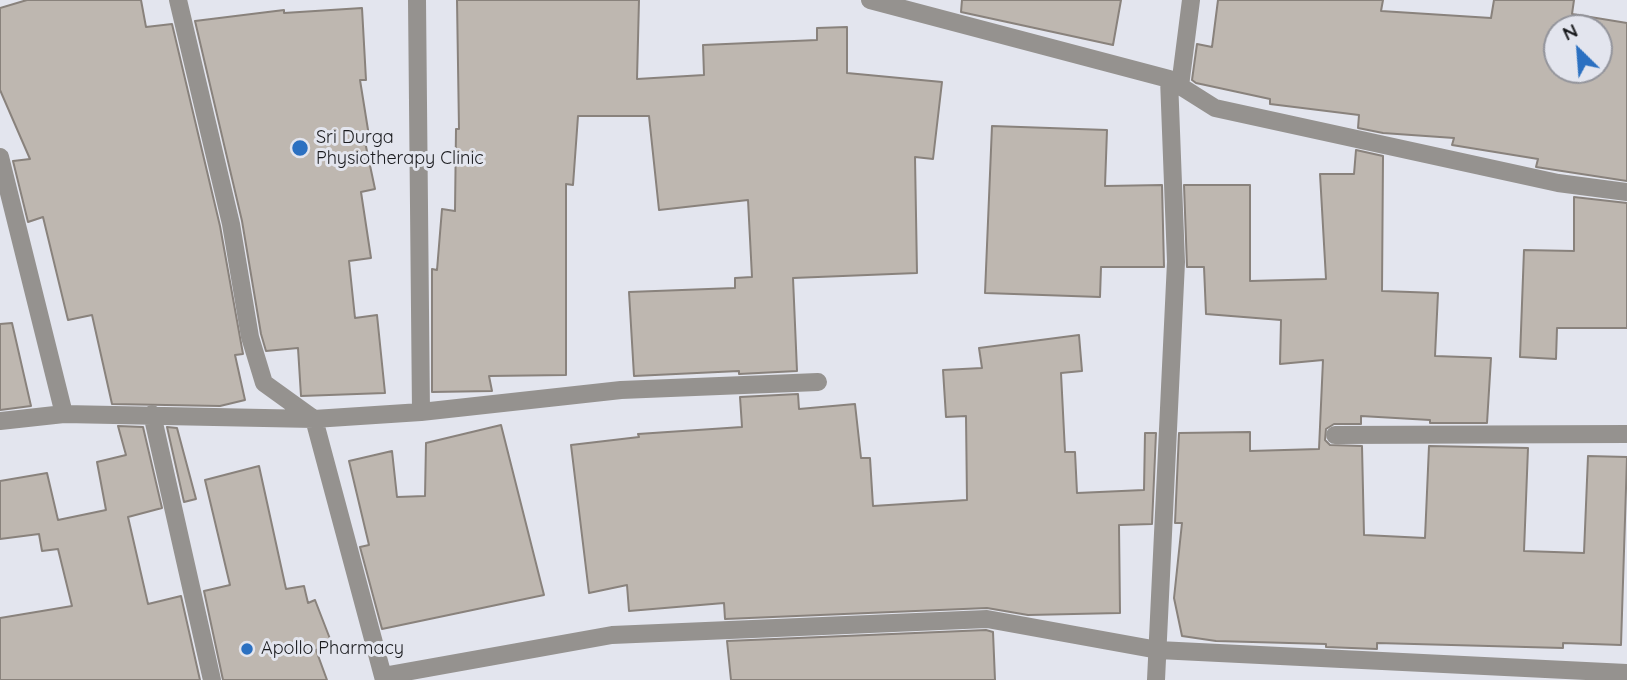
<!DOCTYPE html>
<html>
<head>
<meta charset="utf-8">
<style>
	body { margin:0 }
	#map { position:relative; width:1627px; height:680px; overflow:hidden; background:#e3e5ee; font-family:Quicksand,sans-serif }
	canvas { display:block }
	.north { position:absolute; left:1543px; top:14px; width:70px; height:70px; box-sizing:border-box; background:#e3e5ee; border:2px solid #93949b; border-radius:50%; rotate:335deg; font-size:19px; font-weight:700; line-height:28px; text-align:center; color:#1a1b1e }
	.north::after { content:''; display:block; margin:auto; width:24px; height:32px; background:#2b70c1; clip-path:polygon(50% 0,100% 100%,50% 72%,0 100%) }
</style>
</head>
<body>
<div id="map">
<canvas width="1627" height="680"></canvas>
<div class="north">N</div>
</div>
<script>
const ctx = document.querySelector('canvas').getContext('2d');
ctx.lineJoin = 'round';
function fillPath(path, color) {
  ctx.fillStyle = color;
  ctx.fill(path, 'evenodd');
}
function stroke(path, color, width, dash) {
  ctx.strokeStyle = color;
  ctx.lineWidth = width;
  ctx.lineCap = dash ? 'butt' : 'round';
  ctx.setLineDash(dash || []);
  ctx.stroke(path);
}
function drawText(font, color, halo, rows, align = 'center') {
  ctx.font = font + ' Quicksand,sans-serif';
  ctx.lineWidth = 6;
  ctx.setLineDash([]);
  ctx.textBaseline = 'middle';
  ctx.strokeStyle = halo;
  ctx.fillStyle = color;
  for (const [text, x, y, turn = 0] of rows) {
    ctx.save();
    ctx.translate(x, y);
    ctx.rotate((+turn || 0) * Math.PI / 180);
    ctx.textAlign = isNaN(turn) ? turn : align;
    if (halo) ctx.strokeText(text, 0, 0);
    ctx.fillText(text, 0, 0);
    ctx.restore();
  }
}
const building = new Path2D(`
	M27,0H141L146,27L172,24L220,226L243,354L235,355L245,400L220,406L112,404L92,315L68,320L43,217L28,222L13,161L30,159L0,90V8Z
	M457,0H639L637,79L704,75L703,45L817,40V28L847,27V73L942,82L933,159L915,157L917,273L793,278L797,371L739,374V371L634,376L629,292L735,288V278L752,277L748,200L659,210L649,116H578L573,185L566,184V375L489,376L492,391L432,392V269L437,270L442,209L455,211L456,129H459Z
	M962,0H1121L1113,45L961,12Z
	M1218,0H1383L1381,11L1491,18L1494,0H1574L1572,14L1627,23V181L1536,167L1538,159L1452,145L1454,138L1383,133L1358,128L1359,115L1270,104V99L1196,83L1192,80L1197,44L1212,47ZM1557,28H1599V70H1557Z
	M362,8L366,80H360L369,136L364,137L375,189L361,192L371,258L349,261L355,318L377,315L385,393L301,396L298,348L266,351L261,334L242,221L195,21L284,10V13Z
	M992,126L1107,130L1105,186L1162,185L1164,267H1101L1100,297L985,293Z
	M1356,150L1383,156L1382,291L1438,293L1435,356L1491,358L1487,423H1430V420L1361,416V424H1334L1326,429L1325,440L1330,445L1362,446L1364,535L1425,538L1429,446L1528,448L1524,551L1584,553L1588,456L1627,457L1621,645L1563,643V648L1377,643V649L1326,647V644L1216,641L1182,636L1174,598L1182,523H1175L1179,433L1250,432V451L1319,449L1323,360L1280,364L1281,320L1206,314L1204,267H1187L1184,185H1250V281L1326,279L1320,174H1354Z
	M1574,197L1627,203V328H1557L1556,359L1520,357L1524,250L1574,251Z
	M12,323L31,406L0,410V324Z
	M1079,335L1082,371L1061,373L1065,452H1075L1077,493L1144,490L1145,433H1156L1152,524L1119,525L1120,613L1028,615L987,608L725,619L724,603L629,611L627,585L589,593L571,445L639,437L638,434L742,427L740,397L798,394L799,409L855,404L861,458H870L873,506L967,500L966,416L946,417L943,370L982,368L979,348Z
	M501,425L544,595L382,629L360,547L369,545L349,461L392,451L397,497L425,496L426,443Z
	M118,426L143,427L162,508L128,517L148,604L181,596L200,680H0V618L72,606L58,549L42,551L39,534L0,539V481L47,473L58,520L106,510L97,462L126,455Z
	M167,427L177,428L196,499L184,502Z
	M259,466L286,589L304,586L308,603L315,600L332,644L316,650L327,680H223L204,591L230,585L205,480Z
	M986,630L993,632L995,680H731L727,641Z`);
fillPath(building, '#beb7b0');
stroke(building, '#89827c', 2);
stroke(new Path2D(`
	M178,0L231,224L250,337L264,383L314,419L384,680
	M417,0L421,412
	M870,0L1169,79L1215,108L1558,183L1627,192
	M1180,86L1191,0
	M0,157L64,414
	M152,414L212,680
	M0,421L64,414L314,419L421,412L621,390L818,382
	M1335,435L1627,434
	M383,676L612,635L987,619L1158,650L1627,673
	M1156,680L1176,262L1169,79`), '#95928f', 18);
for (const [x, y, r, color] of [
	[300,148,9,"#2b70c1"],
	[247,649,7,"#2b70c1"]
]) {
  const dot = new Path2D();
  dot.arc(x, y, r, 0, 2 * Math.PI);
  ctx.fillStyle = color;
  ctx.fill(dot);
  stroke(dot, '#e3e5ee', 2.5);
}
drawText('18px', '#1a1b1e', '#e3e5ee', [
	["Sri Durga",316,138],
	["Physiotherapy Clinic",316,159],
	["Apollo Pharmacy",261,649]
], 'left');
</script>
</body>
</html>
